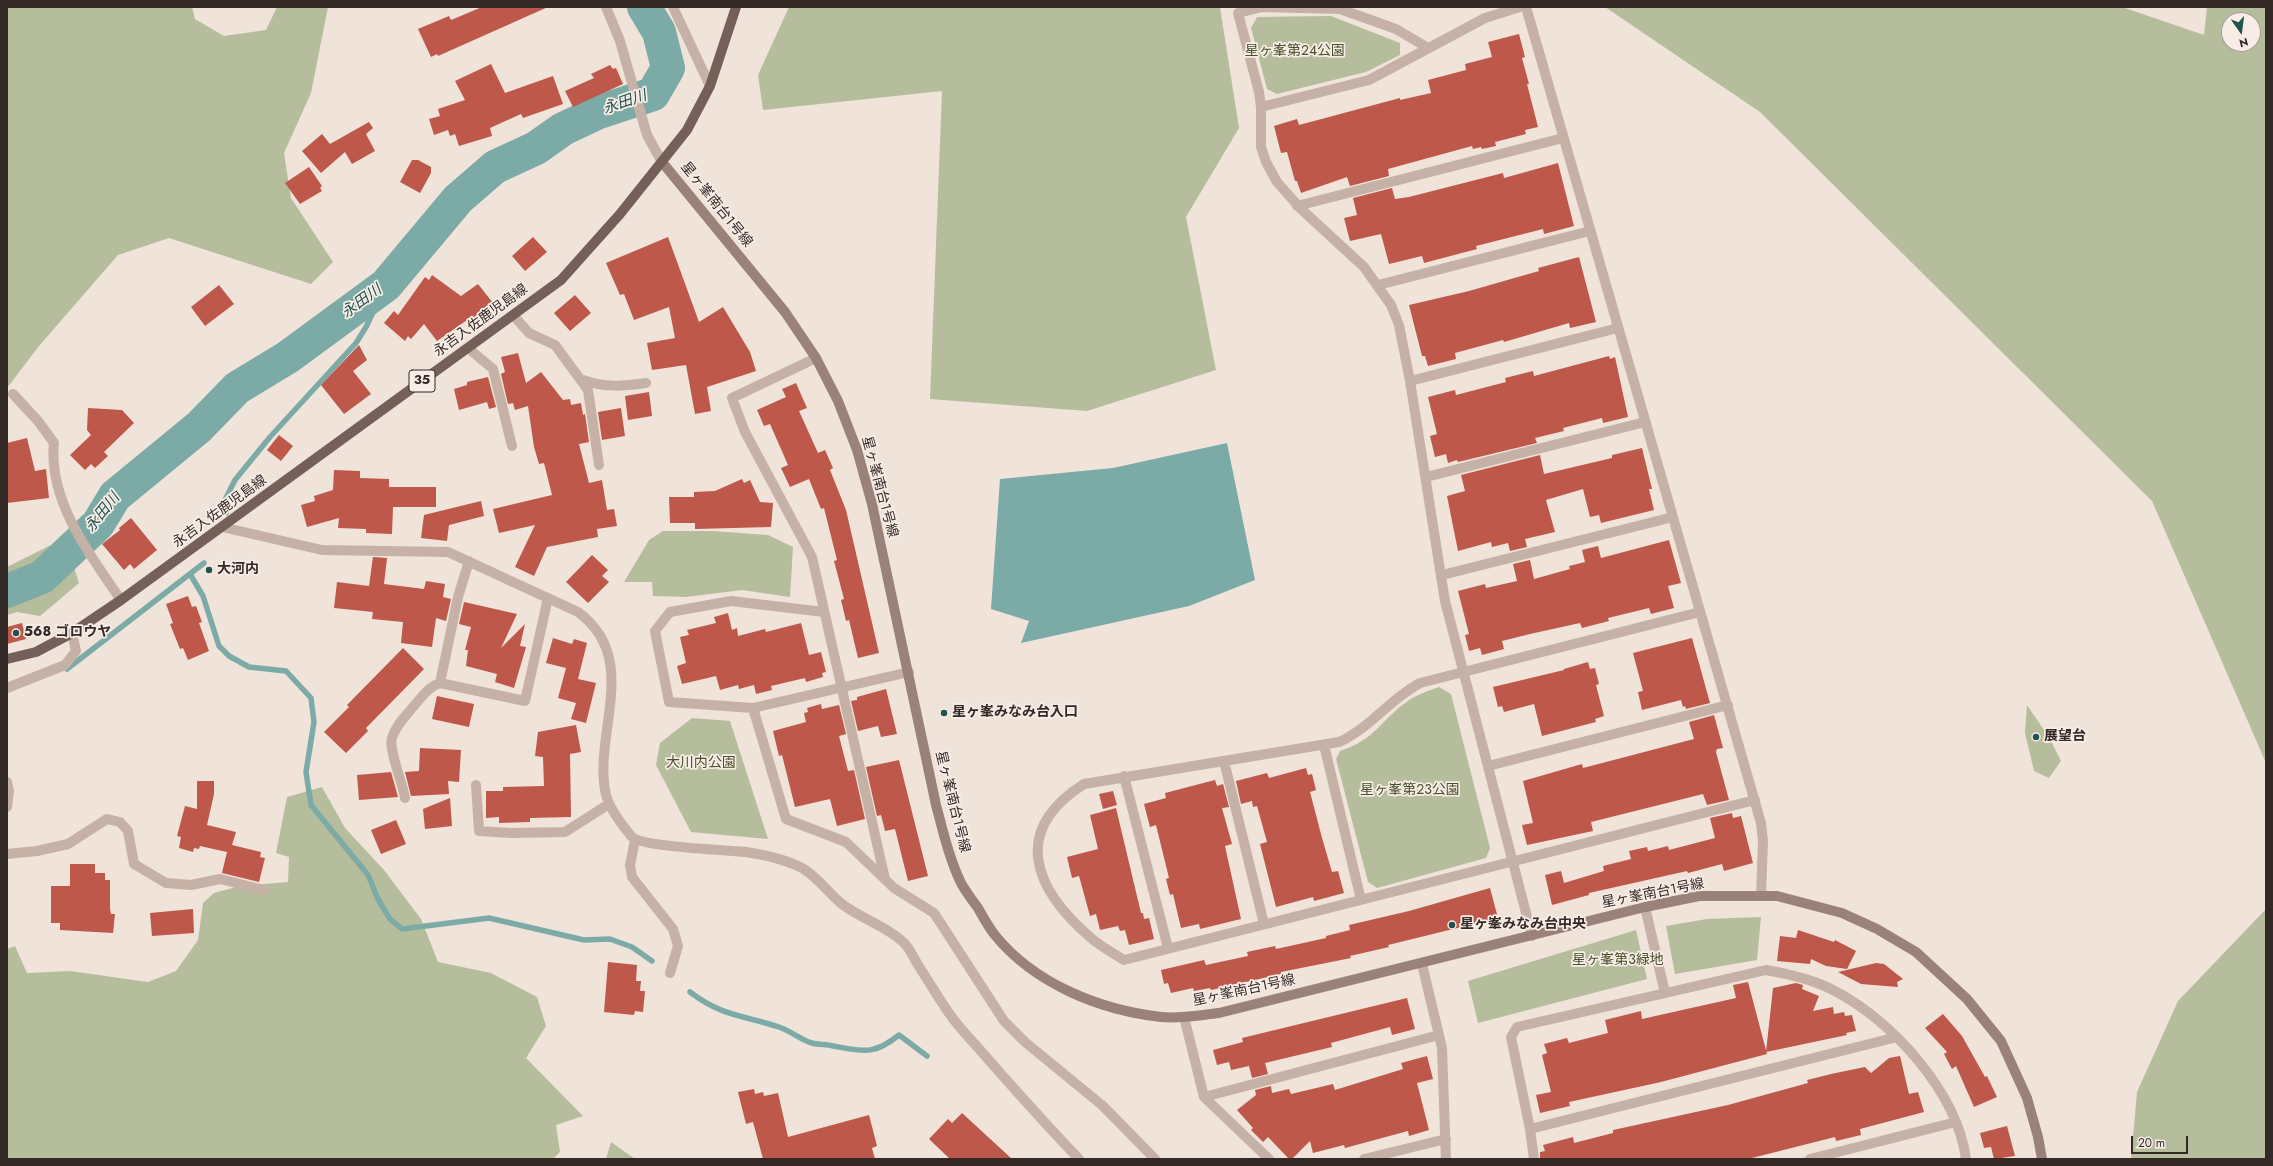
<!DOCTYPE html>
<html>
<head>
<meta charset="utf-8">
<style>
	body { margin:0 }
	#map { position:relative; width:2273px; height:1166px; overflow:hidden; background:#efe3da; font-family:Jost,sans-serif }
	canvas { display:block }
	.frame { position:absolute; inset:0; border:8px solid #332927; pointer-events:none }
	.north { position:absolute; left:2221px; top:12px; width:40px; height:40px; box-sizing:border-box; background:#f7ede6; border:1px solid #a99f9a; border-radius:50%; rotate:166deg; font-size:11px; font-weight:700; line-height:16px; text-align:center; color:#332927 }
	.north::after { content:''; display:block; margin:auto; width:14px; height:18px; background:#20524e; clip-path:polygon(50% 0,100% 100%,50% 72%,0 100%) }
	.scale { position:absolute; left:2131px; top:1136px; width:57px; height:18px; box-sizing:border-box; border:2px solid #332927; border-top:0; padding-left:5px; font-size:12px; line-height:14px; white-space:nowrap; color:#332927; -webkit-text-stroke:3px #f7ede6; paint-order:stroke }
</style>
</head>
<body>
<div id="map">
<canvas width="2273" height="1166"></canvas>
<div class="frame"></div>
<div class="north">N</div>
<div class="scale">20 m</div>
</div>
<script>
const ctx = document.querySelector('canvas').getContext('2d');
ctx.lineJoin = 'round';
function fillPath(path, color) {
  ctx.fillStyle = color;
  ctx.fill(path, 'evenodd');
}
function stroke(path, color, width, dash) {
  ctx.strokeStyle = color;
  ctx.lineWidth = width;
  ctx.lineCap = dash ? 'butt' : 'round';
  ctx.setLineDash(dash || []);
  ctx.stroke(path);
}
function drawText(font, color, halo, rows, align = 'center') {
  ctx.font = font + ' Jost,"Noto Sans JP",sans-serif';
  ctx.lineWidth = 3.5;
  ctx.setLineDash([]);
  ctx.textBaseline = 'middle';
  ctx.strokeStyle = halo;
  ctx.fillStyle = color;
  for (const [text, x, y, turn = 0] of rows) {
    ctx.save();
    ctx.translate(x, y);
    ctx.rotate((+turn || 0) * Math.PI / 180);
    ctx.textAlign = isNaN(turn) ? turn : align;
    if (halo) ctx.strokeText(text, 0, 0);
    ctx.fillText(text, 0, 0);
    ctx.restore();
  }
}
fillPath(new Path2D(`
	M7,7H192L195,19L224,36L266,30L277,7H328L311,93L284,153L291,198L333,262L311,284L169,238L118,255L39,346L7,388Z
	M789,7H1220L1239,128L1186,217L1216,370L1087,411L930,399L942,91L763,110L758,75Z
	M1605,7H2122L2204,35L2207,7H2266V763L2152,501L1760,112ZM2229,20H2253V44H2229Z
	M1331,16L1400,43V55L1366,72L1277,94L1267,89L1251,28L1257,17Z
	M663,531H712L768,535L793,547L790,597L742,590L686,597L653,596L652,582H624L649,540Z
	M55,543L69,552L79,583L40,616L17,612L7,615V567Z
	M1439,687L1451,694L1490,848L1486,858L1377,888L1368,882L1336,759L1340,751C1377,739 1380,720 1408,701C1418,694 1428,691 1439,687Z
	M2027,705L2050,739L2061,761L2049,778L2034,771L2025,733Z
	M692,718L730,721L768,839L691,832L656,765L660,743Z
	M322,787L345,828L384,870L421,919L438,962L491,973L537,997L546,1026L526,1058L583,1116L556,1125L560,1152L553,1159H7V949L15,946L27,973L70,971L148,982L176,971L198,940L203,903L214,893L240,886L288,882L289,857L276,853L287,797Z
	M2266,909V1159H2131L2137,1092L2178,1001Z
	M1761,917L1757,960L1675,974L1666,926L1707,919Z
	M1636,930L1647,979L1478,1023L1468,981Z
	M611,1142L635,1159H606Z`), '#b6bd9c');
fillPath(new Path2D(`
	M1227,443L1255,580L1189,606L1021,643L1029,621L991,609L1000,479L1113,468Z`), '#7caaa6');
stroke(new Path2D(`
	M226,513L224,502L235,480L270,437L356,343L366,327L386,285
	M190,574L203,596L219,646L229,656L249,667L286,671L311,698L314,722L306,772L311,805L368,875L378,899L390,919L402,929L489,918L584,940L610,939L632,947L652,961
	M67,669L204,563
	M690,992C723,1017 743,1015 779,1027C791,1031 801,1040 812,1043C819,1045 827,1044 833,1046C863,1051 873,1056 899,1035L927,1056`), '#7caaa6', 5.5);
stroke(new Path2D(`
	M7,591L42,577L98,524L115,496L199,427L237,388L288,357L386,285L458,199L495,167L536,148L563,129L599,112L653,94L668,68L659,32L644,7`), '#7caaa6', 34);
fillPath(new Path2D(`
	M482,7H548L438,56L437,54L431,57L418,29L449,16L451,20Z
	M1519,34L1525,57L1522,58L1529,84H1527L1538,127L1525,130L1526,134L1495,142L1496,146L1482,149L1481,147L1473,149L1472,146L1388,169L1389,176L1350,186L1347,177L1301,193L1297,181H1295L1287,152L1281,153L1274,126L1297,119L1299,125L1400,98V100L1431,93L1428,80L1466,70L1465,64L1492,57L1488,42Z
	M491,64L505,93L553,76L563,104L523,118L521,114L490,128L492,136L459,146L455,134L450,136L448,130L434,135L429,119L440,116L438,109L465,100L455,81Z
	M610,65L613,69L616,68L623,84L573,107L565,91L594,78L591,74Z
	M369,122L373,128L366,134L375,151L352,164L345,152L321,173L302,151L322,134L330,144Z
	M412,160H418L431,167V173L420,193L400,182Z
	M1558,163L1574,226L1544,234L1543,229L1476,246L1477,249L1424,263L1422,256L1389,264L1381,234L1350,241L1344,218L1357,215L1353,198L1392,188L1395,199L1409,197L1503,173L1504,178Z
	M309,167L322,186L320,188L322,191L300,204L285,183Z
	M533,237L547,252L525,271L512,256Z
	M668,237L699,322L723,307L750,352L756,371L707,387L711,411L695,414L686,365L652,370L647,343L675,338L669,307L634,320L624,294L620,295L606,263Z
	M1579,257L1596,322L1570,328L1569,323L1504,342L1503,340L1455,353L1456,359L1428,366L1425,356H1422L1409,305L1469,291L1539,271L1538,268Z
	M432,275L461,296L478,284L493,303L469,322L467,320L437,341L424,324L411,339L408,336L405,341L384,323L394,311L398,315L425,277L429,280Z
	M219,285L234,304L205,326L191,307Z
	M575,295L591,313L570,331L554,313Z
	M359,345L367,360L353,371L371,394L344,414L321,385Z
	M518,353L526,383L541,372L563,400L570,399L571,405L581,403L583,415L585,414L589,442L579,444L589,483L602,480L607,510L614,509L617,526L597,529L598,537L547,547L534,576L515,567L535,525L499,533L493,509L552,495L544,463L539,464L534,447L528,406L515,410L513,403L508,404L501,374L505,372L501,357Z
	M1609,356L1610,359L1615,357L1628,417L1603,423L1602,418L1563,428L1564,431L1535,438L1537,443L1458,462L1457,460L1448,463L1446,454L1435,457L1430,436L1437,434L1428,397L1455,390L1456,395L1506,382L1505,378L1533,371L1534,376Z
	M488,377L496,407L489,409L487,402L459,410L454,389L467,385V382Z
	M796,383L807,408L799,411L818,453L825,450L833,468L830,470L846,510L879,653L858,658L849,620L846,621L841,600L844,599L834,561L837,560L824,508L821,509L809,479L790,487L781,468L788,465L770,424L764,426L757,410L786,397L782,389Z
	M649,392L652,416L628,420L625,396Z
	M88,408L122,410L134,423L104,452L108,456L95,468L91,464L85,470L70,455L91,435L87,430Z
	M621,408L625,436L602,440L598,412Z
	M279,435L293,446L281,461L267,450Z
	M27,438L35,471L46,469L49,498L7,503V443Z
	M1642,448L1652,489H1649L1654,510L1601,523L1599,515L1590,517L1583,489L1546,500L1555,532L1525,539L1527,547L1510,551L1508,543L1492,547L1491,542L1458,551L1447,496L1465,491L1461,475L1540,455L1544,474L1612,458V455Z
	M334,470L360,471V478L389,479V487H436V507H393L392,534L366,533V529L338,528L339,518L307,527L301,505L315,501L314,496L333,490Z
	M742,479L744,483L750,480L760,502L773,503L771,527L695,529V523H670L669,497H694V492L715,491Z
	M481,501L484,516L449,525L447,541L421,538L424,515Z
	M131,518L157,550L134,569L130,564L124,570L102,544L120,530L119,528Z
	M1669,540L1681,583L1668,586L1674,608L1651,614L1649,608L1608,618L1609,621L1582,628L1580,623L1530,634L1502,641L1504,649L1482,655L1480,648L1469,651L1465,635L1469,634L1458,591L1485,584L1486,588L1517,581L1513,564L1530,560L1534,579L1570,569L1569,566L1585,562L1582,550L1598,546L1601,558Z
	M592,555L608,570L602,576L609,582L588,603L566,582Z
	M373,557L387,558L384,584L424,589L426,581L445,584L443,597L451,599L446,621L436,618L432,647L401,643L403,622L372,619L373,612L334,608L337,582L369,586Z
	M188,596L192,607L196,606L202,622L199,623L209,651L188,660L183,648L180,649L170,624L173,623L166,604Z
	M464,602L517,614L501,648L525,624L520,646L526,647L514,688L495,682L497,674L466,666L468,650H465L471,627L459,624Z
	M728,613L732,630L737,628L738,636L765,629L766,632L801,623L809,655L821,652L826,672L822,673L823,677L806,682L805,678L771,686L772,690L756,694L754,685L739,689L738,685L720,690L716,676L682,684L677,666L686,663L680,637L689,635L687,630L716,623L714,617Z
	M22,623L26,639L7,644V627Z
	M553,638L572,644L574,639L587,643L578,679L596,683L586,723L571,719L576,703L558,698L566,668L546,663Z
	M1692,638L1710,703L1686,709L1685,706L1683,707L1681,700L1642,710L1638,692L1643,691L1633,653Z
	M403,648L424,669L366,728L368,731L346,753L324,732L349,707L347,705Z
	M1588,662L1590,669L1595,668L1599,684L1596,685L1604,716L1595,719L1596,722L1542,736L1534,704L1504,712L1502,706L1498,707L1493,687L1564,670V669Z
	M886,689L897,734L881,737L878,726L858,731L851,701L857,700V697Z
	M437,696L474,704L469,727L432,719Z
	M821,704L822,709L839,705L846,734L839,736L848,771L854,770L865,819L837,826L830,799L795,807L782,755L779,756L773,731L806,722L804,713L808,712L807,708Z
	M1714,715L1723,748L1717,749L1716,752L1729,800L1707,805L1703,794L1591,822L1593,831L1527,845L1522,825L1533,823L1523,781L1582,764L1583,768L1694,739L1689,722Z
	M576,725L581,752L570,754L571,817L530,818V822L499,823V817L486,818V791H503V787L544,786L543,757L535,756L538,732Z
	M420,748L461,750L459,782L448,781L449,794L411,796L405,772L419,771Z
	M899,760L928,876L908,881L895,829L885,831L881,815L877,816L866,767Z
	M1306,768L1308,775L1312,774L1316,790L1310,792L1322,838L1332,872L1338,871L1344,893L1314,901L1313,897L1276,907L1260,844L1267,842L1257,806L1253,807L1252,801L1241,804L1236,781L1267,773L1269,778Z
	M391,772L398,797L359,800L357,775Z
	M1215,780L1217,786L1223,784L1229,807L1222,808L1232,844L1225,846L1241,919L1200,929L1199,924L1181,928L1173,894L1170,895L1166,879L1169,878L1156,825L1150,827L1144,804L1166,798L1165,793Z
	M197,781H214V794L207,825L236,832L232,845L261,852L260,857L265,858L259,882L222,873L227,852L200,846L199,849L194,848L193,852L179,848L181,837L177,836L185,806L197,809Z
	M1113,791L1117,805L1103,809L1099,794Z
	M450,798L452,826L425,829L423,809Z
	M1116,808L1141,913H1143L1144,919L1149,918L1154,939L1129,945L1125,930L1120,931L1118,926L1100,930L1096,914L1090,916L1079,876L1072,878L1067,857L1098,849L1090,815Z
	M1732,813L1733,818L1741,816L1753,863L1724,871L1722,864L1688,873L1687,871L1589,893V895L1552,905L1545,875L1561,871L1564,883L1604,871L1603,866L1631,859L1629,851L1647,847L1648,851L1668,846L1669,850L1715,838L1710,818Z
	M396,820L406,844L381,854L371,830Z
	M70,864H95V873H105V880H110V909L111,914H115L113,933L60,930V923H51V886H70Z
	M1490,888L1498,918L1388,945L1389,947L1350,956L1351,958L1281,972V974L1211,990L1210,988L1194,991L1193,988L1171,993L1168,983L1164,984L1161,970L1204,960L1206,965L1248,956L1247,952L1275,946L1276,949L1326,938V936L1350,930L1349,925L1409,911Z
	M193,909L194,933L152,936L150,913Z
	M1798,930L1834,942L1835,940L1856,951L1847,969L1826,966L1811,959L1810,964L1777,961L1780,936L1796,938Z
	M608,962L637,965L636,981H641L640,991H645L643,1012L635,1011L634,1015L604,1012Z
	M1876,963L1884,964L1903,979L1897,982L1898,987L1861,984L1838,972Z
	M1748,982L1767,1054L1661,1082L1569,1102L1570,1106L1540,1113L1536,1095L1551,1092L1542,1055L1547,1053L1544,1044L1567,1038L1569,1043L1608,1033L1605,1020L1641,1011L1642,1019L1736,998L1733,985Z
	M1796,983L1803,985L1802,989L1819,996L1813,1011L1833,1007L1834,1014L1844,1012L1845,1016L1852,1015L1856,1031L1846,1033L1847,1035L1766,1052L1773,988Z
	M1407,998L1415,1029L1392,1035L1390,1027L1331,1043L1332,1047L1265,1063L1268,1074L1252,1078L1249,1066L1231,1070L1229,1062L1217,1065L1213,1050L1243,1042L1242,1038Z
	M1943,1014L1962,1036L1985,1077L1987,1076L1997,1097L1974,1107L1956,1066L1952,1069L1944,1054L1947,1052L1925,1028Z
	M1427,1056L1433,1079L1417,1083L1429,1130L1409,1136L1408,1131L1345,1148L1344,1145L1313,1153L1310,1141L1292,1159H1289L1268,1137L1263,1142L1251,1130L1253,1128L1237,1110L1256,1095L1255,1090L1271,1086L1272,1093L1289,1089L1291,1094L1333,1084L1335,1090L1403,1069L1401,1063Z
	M1900,1056L1909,1094L1918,1092L1924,1112L1860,1129L1861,1135L1836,1141L1835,1137L1748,1159H1540V1152L1545,1151L1543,1145L1573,1137L1574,1143L1613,1133V1130L1728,1105L1808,1083L1807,1080L1831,1074L1865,1067L1871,1073L1889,1058Z
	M754,1089L755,1094L763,1092L764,1096L778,1093L788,1137L869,1115L877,1146L872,1148L875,1159H763L753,1122L746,1124L738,1092Z
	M962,1113L1012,1159H950L929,1139L948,1119L952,1123Z
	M2007,1126L2015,1156L1994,1159L1991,1147L1984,1148L1980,1133Z`), '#bd584b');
stroke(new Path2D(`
	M606,7L620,41L647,135L662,162
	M673,7L710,86
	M1526,7L1761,823L1763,841L1761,896
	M1428,48L1396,29L1340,9L1262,7L1238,13L1259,92L1261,107V147L1266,162L1277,182L1300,208L1364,267L1391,305L1399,325L1410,381L1445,601L1532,936
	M1261,107L1369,80L1485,18L1520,7
	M1297,206L1563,138
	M1378,285L1590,231
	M513,315L529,333L555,345L588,390L599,465
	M468,348L493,369L512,446
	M816,358L732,398L745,432L812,557L885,879
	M583,380C605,388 624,386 646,383
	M1410,381L1618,328
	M13,394L38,421L54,443C48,501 90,555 121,600
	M1426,477L1645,422
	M222,527L322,550L448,552L578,612C642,659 592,734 606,795C610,810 622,825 632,837C642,847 727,850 746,852C765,855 785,859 802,868C817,876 828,893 842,904C860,918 884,925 902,941C909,946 913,957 918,965C930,983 941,1003 954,1020C964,1033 976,1045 987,1058C1017,1092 1047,1126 1079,1159
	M469,561L458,597L440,683L525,701L548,598
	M1442,575L1673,517
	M824,612L731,601L670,612L655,631L669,702L753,708L909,672
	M1700,612L1420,683C1390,699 1370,728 1339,742L1084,784C1010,831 1034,889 1091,938C1100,946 1113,953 1124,960L1755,800
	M7,688L65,665L76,651L72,633
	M753,708L786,819L846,842L894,888L934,913L1004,1021L1025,1042L1103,1106L1155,1159
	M1324,745L1361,900
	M1224,761L1264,924
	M1488,766L1728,705
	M1124,776L1168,948
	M7,782L9,791L7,807
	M476,785L479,831L511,833L565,832L609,804
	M405,798C403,784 388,748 392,738C396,725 405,717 413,707C422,697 428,687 440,683
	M635,840L630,865L632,877L673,929L678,946L670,973
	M7,854L37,851L68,844L107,819L120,822L128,831L134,864L166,883L191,885L220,879L264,890
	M1645,907L1665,993
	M1422,964L1442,1048L1446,1159
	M1184,1017L1204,1097L1269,1159
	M1204,1097L1439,1035
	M1530,1129L1897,1037
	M1364,1159L1446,1139
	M1534,1159L1530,1129L1511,1037L1517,1027L1766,970C1789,974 1812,979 1833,990C1892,1020 1957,1092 1966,1159
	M1810,1159L1956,1122`), '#c6b1a7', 10);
stroke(new Path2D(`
	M662,162L785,312L816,358L838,401L857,450L872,504L936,805C943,831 949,858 961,883C966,892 972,900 978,908C983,917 988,926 994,934C1034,984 1100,1010 1161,1017C1180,1019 1200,1015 1219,1013L1645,907L1699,896H1777L1842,913L1877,929L1916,952L1967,999L2001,1041L2027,1098L2038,1137L2042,1159`), '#9a8179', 10);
stroke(new Path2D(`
	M7,659L36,652L72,633L121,600L561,280L620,214L687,130L710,86L736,7`), '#745f59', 10);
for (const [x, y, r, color] of [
	[209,570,4,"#20524e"],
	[16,633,4,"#20524e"],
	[944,713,4,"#20524e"],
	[2036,737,4,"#20524e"],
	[1452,925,4,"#20524e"]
]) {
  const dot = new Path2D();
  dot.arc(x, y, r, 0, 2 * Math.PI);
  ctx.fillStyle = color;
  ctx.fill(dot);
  stroke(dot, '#f7ede6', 1.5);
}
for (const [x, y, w] of [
	[422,381,26]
]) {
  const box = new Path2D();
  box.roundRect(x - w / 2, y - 11, w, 22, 3);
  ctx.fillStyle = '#f7ede6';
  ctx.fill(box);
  stroke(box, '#332927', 1);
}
drawText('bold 13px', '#332927', null, [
	["35",422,381]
]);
drawText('14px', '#48502d', '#f7ede6', [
	["星ヶ峯第24公園",1295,52],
	["大川内公園",701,764],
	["星ヶ峯第23公園",1410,791],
	["星ヶ峯第3緑地",1618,961]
]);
drawText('14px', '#332927', '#f7ede6', [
	["星ヶ峯南台1号線",716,205,51],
	["永吉入佐鹿児島線",481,321,-36],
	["星ヶ峯南台1号線",879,487,75],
	["永吉入佐鹿児島線",220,512,-36],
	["星ヶ峯南台1号線",952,802,76],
	["星ヶ峯南台1号線",1653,894,-11],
	["星ヶ峯南台1号線",1244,991,-12]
]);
drawText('bold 14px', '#332927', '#f7ede6', [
	["大河内",217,570],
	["568 ゴロウヤ",24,633],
	["星ヶ峯みなみ台入口",952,713],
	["展望台",2044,737],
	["星ヶ峯みなみ台中央",1460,925]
], 'left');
drawText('italic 15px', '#20524e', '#f7ede6', [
	["永田川",625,103,-19],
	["永田川",362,302,-36],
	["永田川",103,513,-51]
]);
</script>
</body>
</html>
